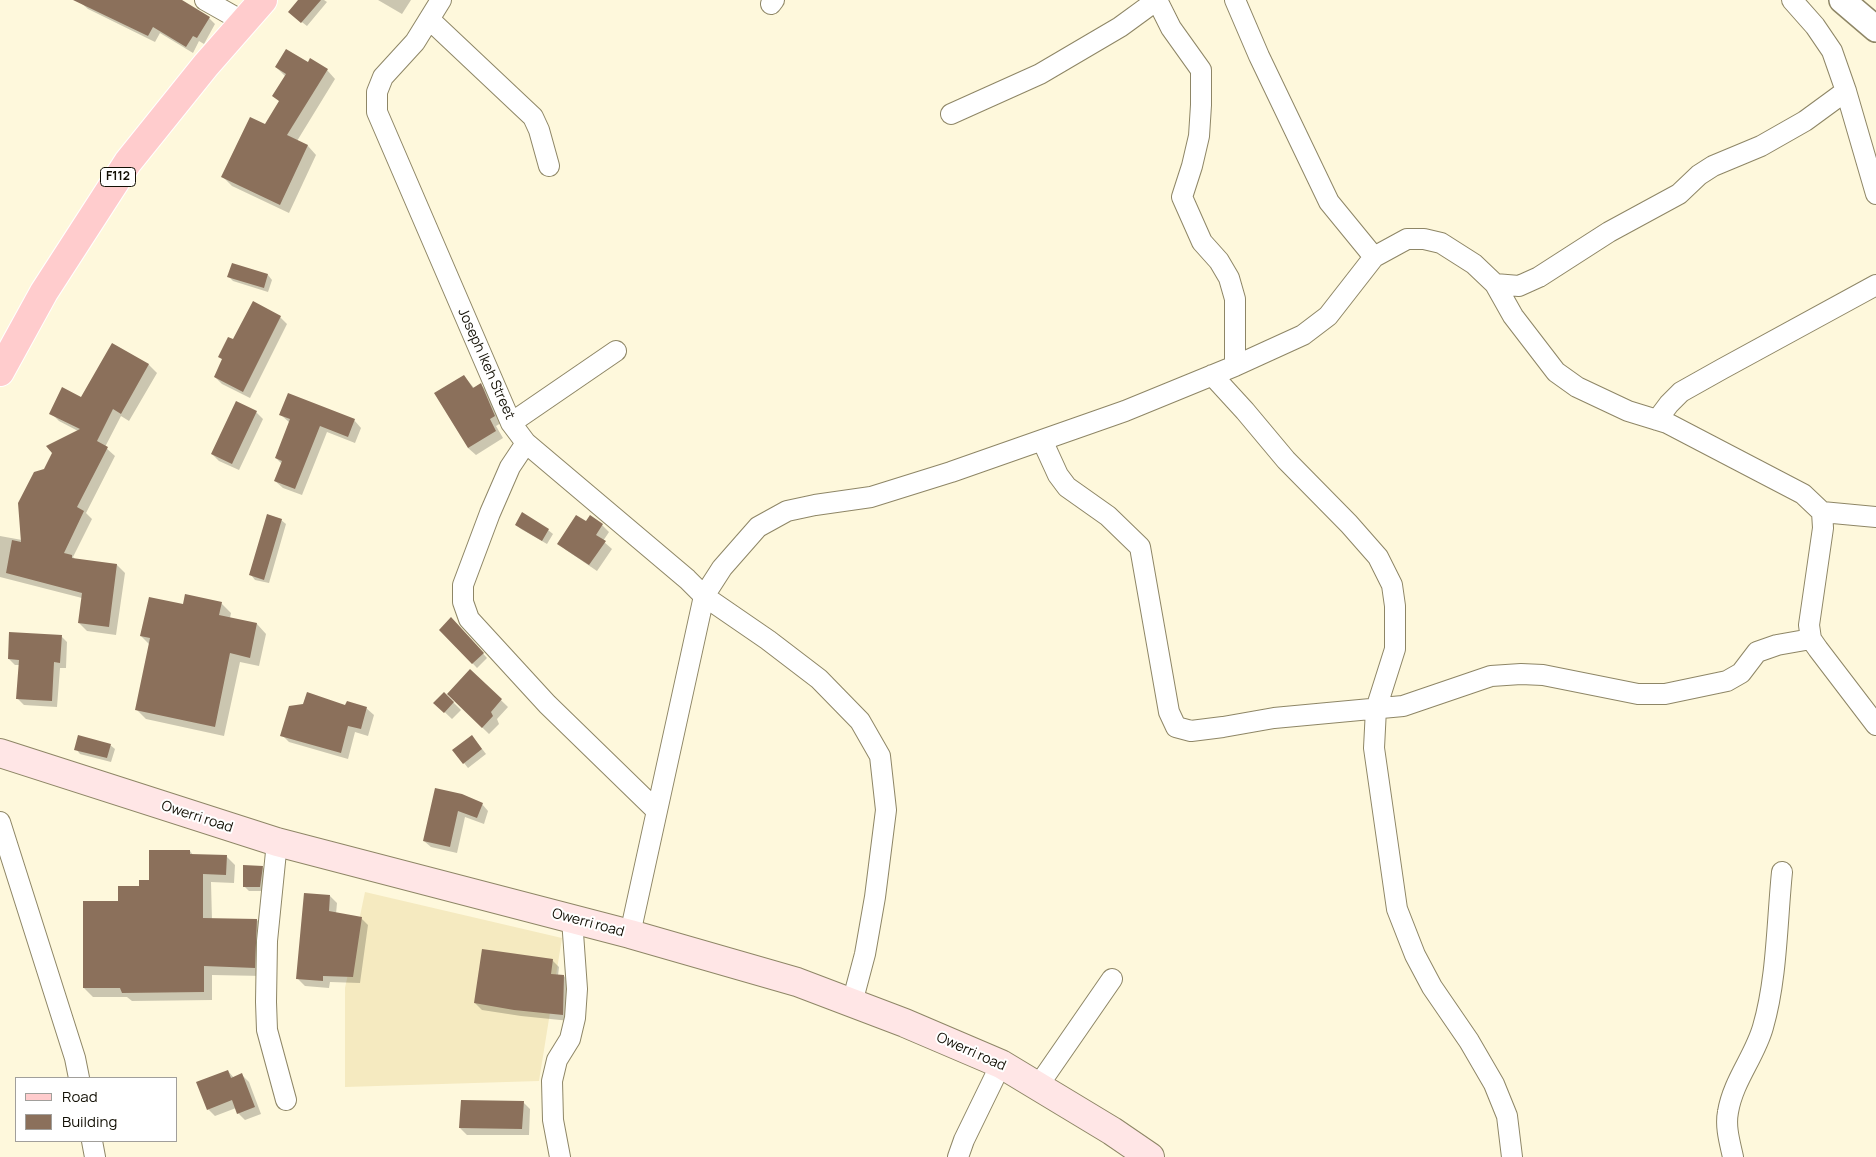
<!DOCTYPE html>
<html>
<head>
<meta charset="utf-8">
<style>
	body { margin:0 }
	#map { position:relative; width:1876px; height:1157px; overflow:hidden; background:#fef8dc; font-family:Manrope,sans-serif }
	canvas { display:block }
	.legend { position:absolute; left:15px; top:1077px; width:162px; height:65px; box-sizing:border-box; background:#fff; border:1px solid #a19f9b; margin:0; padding:6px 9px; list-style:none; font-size:15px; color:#131005 }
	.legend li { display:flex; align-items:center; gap:10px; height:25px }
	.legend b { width:25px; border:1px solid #a19f9b }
</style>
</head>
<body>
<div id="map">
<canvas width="1876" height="1157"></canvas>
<ul class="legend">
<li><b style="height:6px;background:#ffcccd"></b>Road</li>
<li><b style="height:14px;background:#8b705b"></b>Building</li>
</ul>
</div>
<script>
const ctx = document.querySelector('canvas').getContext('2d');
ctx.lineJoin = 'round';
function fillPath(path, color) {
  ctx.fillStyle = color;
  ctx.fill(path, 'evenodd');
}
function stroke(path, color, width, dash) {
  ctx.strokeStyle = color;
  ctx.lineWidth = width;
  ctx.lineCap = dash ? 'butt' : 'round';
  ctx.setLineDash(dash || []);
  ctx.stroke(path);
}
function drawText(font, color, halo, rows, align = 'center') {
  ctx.font = font + ' Manrope,sans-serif';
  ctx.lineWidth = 4;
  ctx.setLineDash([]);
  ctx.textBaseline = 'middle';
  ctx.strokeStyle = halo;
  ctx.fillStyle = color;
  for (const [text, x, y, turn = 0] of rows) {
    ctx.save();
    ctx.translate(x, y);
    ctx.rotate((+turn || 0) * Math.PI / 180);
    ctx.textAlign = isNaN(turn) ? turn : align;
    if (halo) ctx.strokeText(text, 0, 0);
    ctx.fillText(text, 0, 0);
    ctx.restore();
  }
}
fillPath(new Path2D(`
	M365,892L562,938L539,1081L345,1087V988Z`), '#f5eac0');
fillPath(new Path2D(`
	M83,0H179L209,18L215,24L204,44L199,41L193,53L160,33L155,42L88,9L81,3Z
	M299,0H324L327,2L307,26L294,16Z
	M378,0H411L402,14Z
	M308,64L327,70L335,79L297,141L308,146L316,155L289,213L232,186L223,177L265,126L280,102L285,76L276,67Z
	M268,275L272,280L268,292L233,281L229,277Z
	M280,317L287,324L250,398L222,384L215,377L223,360L219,356Z
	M113,344L149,365L157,373L129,421L121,416L105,447L115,456L86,513L92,519L73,557L75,559L117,565L125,573L116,635L87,631L79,623L82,598L0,577V536L22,540L44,470L78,431L59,421L51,413L82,398Z
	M464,376L474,388L480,384L487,391L501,423L496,426L503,438L476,455L468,448Z
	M256,412L263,419L239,470L219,461L212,454Z
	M281,415L354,420L361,428L355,443L327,432L302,495L283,488L275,481L282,464L276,458L290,423Z
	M281,520L286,524L269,583L255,580L251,575Z
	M586,523L602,525L609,532L603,541L612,549L597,571L566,550L559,543Z
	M516,525L548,530L553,534L547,544L521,529Z
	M221,603L231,613L230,618L257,624L266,634L259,666L240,662L224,736L146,719L136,709L150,645L141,636L184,606Z
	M456,623L487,658L477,668L441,630Z
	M61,636L67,642L66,668H60L57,707L24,705L17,698L20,665H15L9,659Z
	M470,670L508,707L497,719L499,724L489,734L448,694Z
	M444,693L461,710L452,719L435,703Z
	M346,707L366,708L374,715L368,736L355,732L348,759L289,742L282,735Z
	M476,741L486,754L468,768L464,763Z
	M110,745L115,749L111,762L80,754L76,749Z
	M436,790L482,804L488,811L484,824L465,817L457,853L431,847L424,841Z
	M190,851L193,855L226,856L235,865L234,883L211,882L212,920H257L266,929L263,976L212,975V1000L132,1001L127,997H93L84,988L119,902Z
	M262,867L267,871L265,891H249L244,886Z
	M330,896L337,903L336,914L361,918L368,925L360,983L330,982L329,988L305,986L298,979Z
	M552,960L559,967L558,976H564L570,983V1021L521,1016L482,1010L475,1003Z
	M228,1071L234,1078L242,1075L249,1082L261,1114L245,1120L238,1113L236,1108L215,1116L208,1109Z
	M523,1102L530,1109L529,1135H467L460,1128Z`), '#0003');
fillPath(new Path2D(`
	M73,0H182L210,17L197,38L193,36L186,47L153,27L148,36Z
	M298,0H321L301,23L288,12Z
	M286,49L308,62L310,58L328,69L287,135L308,145L280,205L221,177L250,117L265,124L279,101L272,96L286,74L275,67Z
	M232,263L268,274L264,288L227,277Z
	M253,301L281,316L243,392L214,377L222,359L218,357L228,337L233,339Z
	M112,343L149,364L121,414L113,409L97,441L108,447L77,507L84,511L64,553L72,555V558L117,564L109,627L78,623L82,593L6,573L12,540L21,542L18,503L34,472L44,469L52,453L46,446L80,429L49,414L62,387L81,397Z
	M464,375L473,388L481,383L495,416L490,419L496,431L468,448L434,393Z
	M288,393L355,419L348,437L320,426L295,489L274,481L282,461L275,458L290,419L279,415Z
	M236,401L257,411L232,464L211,454Z
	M522,512L549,529L542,541L515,525Z
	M267,514L282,519L264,580L249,575Z
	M576,515L586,521L590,515L603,524L596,535L606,541L589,565L557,544Z
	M185,594L222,602L219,615L257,623L250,658L230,653L215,727L135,710L150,638L140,636L149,597L183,604Z
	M451,617L484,653L472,664L439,630Z
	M9,632L62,635L60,663L54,662L52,701L16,699L19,660L8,659Z
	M470,669L502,699L491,712L493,716L482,728L447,694Z
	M307,692L345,705L347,701L367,707L361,729L348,726L341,753L280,736L289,706L303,704Z
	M444,692L454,702L444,713L433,703Z
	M78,735L111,744L107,758L74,750Z
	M472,735L482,749L463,764L452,750Z
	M435,788L462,794L483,803L477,818L458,811L450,847L423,841Z
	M149,850H190V854L227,855L226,875L203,874V918L257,919L255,968L204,966V992L122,993L120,988H83V901H118V886H139V880H149Z
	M243,865L263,866L260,887H243Z
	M304,893L330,895L329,911L362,917L353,977L323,976V981L296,979Z
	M482,949L553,959L551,974L564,975L563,1015L514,1010L474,1003Z
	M228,1070L231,1078L242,1073L255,1107L237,1114L232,1100L207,1110L196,1082Z
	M461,1100L524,1101L522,1129L459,1128Z`), '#8b705b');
const minor = new Path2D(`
	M205,0L244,22
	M441,0L415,42L383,77L377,92V112L511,423L526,443L687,579L704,596L768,640L819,679L860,721L880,756L886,810L875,897L865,954L852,1003
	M1157,0L1171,28L1201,70V105L1199,136L1192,166L1182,197L1202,242L1219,261L1229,278L1235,299V366
	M1235,0L1259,56L1329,202L1374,257
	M1792,0L1815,26L1832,51L1846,91L1876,194
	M771,4L774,0
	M429,19L533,117L539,130L549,166
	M951,114L1040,74L1120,27L1157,0
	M1495,284L1519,286L1539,277L1609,232L1679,194L1699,175L1713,166L1761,146L1805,121L1846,91
	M1212,375L1245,411L1286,460L1349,524L1378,557L1392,585L1395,606V649L1376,709L1374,748L1397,909L1415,955L1432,987L1469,1041L1494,1084L1507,1116L1512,1157
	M1657,420L1669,404L1681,392L1722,369L1876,285
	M511,423L616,351
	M1042,440L1058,475L1067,487L1108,516L1140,547L1169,712L1176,727L1191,731L1223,727L1274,718L1403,706L1491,676L1521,674L1543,675L1638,694H1665L1727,681L1741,673L1757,652L1777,645L1811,639
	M526,443L510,467L490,513L463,585V602L469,619L547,704L657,811
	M1822,512L1876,517
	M0,822L75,1058L79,1078
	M277,842L267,941L266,1002L267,1030L286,1100
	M630,934L704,596L722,568L758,527L787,511L815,505L871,497L951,472L1125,411L1235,366L1303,335L1328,316L1374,257L1407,239H1424L1441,243L1474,264L1495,284L1513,316L1556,372L1577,387L1628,411L1667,423L1803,494L1822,512L1823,528L1809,625L1811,639L1818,649L1876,725
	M1038,1086L1112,979
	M92,1141L95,1157
	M560,1157L553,1120L552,1081L557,1060L570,1039L575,1018L577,989L572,919
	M958,1157L964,1140L1001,1064
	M1733,1157C1730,1143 1725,1127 1728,1112C1733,1081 1755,1056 1763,1027C1777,979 1777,921 1782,872`);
const tertiary = new Path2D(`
	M1842,0L1876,29`);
const secondary = new Path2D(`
	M0,753L277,842L630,934L797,982L905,1023L1001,1064L1112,1131L1150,1157`);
const primary = new Path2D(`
	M0,372L44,292L128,162L206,65L263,0`);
stroke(minor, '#8e8666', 22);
stroke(tertiary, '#8e8666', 28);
stroke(secondary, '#8e8666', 30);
stroke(primary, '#fff', 30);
stroke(minor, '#fff', 20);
stroke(tertiary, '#fff', 25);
stroke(secondary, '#ffe6e6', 28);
stroke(primary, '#ffcccd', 28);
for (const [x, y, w] of [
	[118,177,35]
]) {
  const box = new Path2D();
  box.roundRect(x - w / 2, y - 9.5, w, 19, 4);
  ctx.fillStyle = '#fff';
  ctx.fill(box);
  stroke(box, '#131005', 1);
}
drawText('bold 12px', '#131005', null, [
	["F112",118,177]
]);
drawText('14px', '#131005', '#fff', [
	["Joseph Ikeh Street",486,364,66],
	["Owerri road",197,817,18],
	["Owerri road",588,923,15],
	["Owerri road",971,1052,24]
]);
</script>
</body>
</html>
